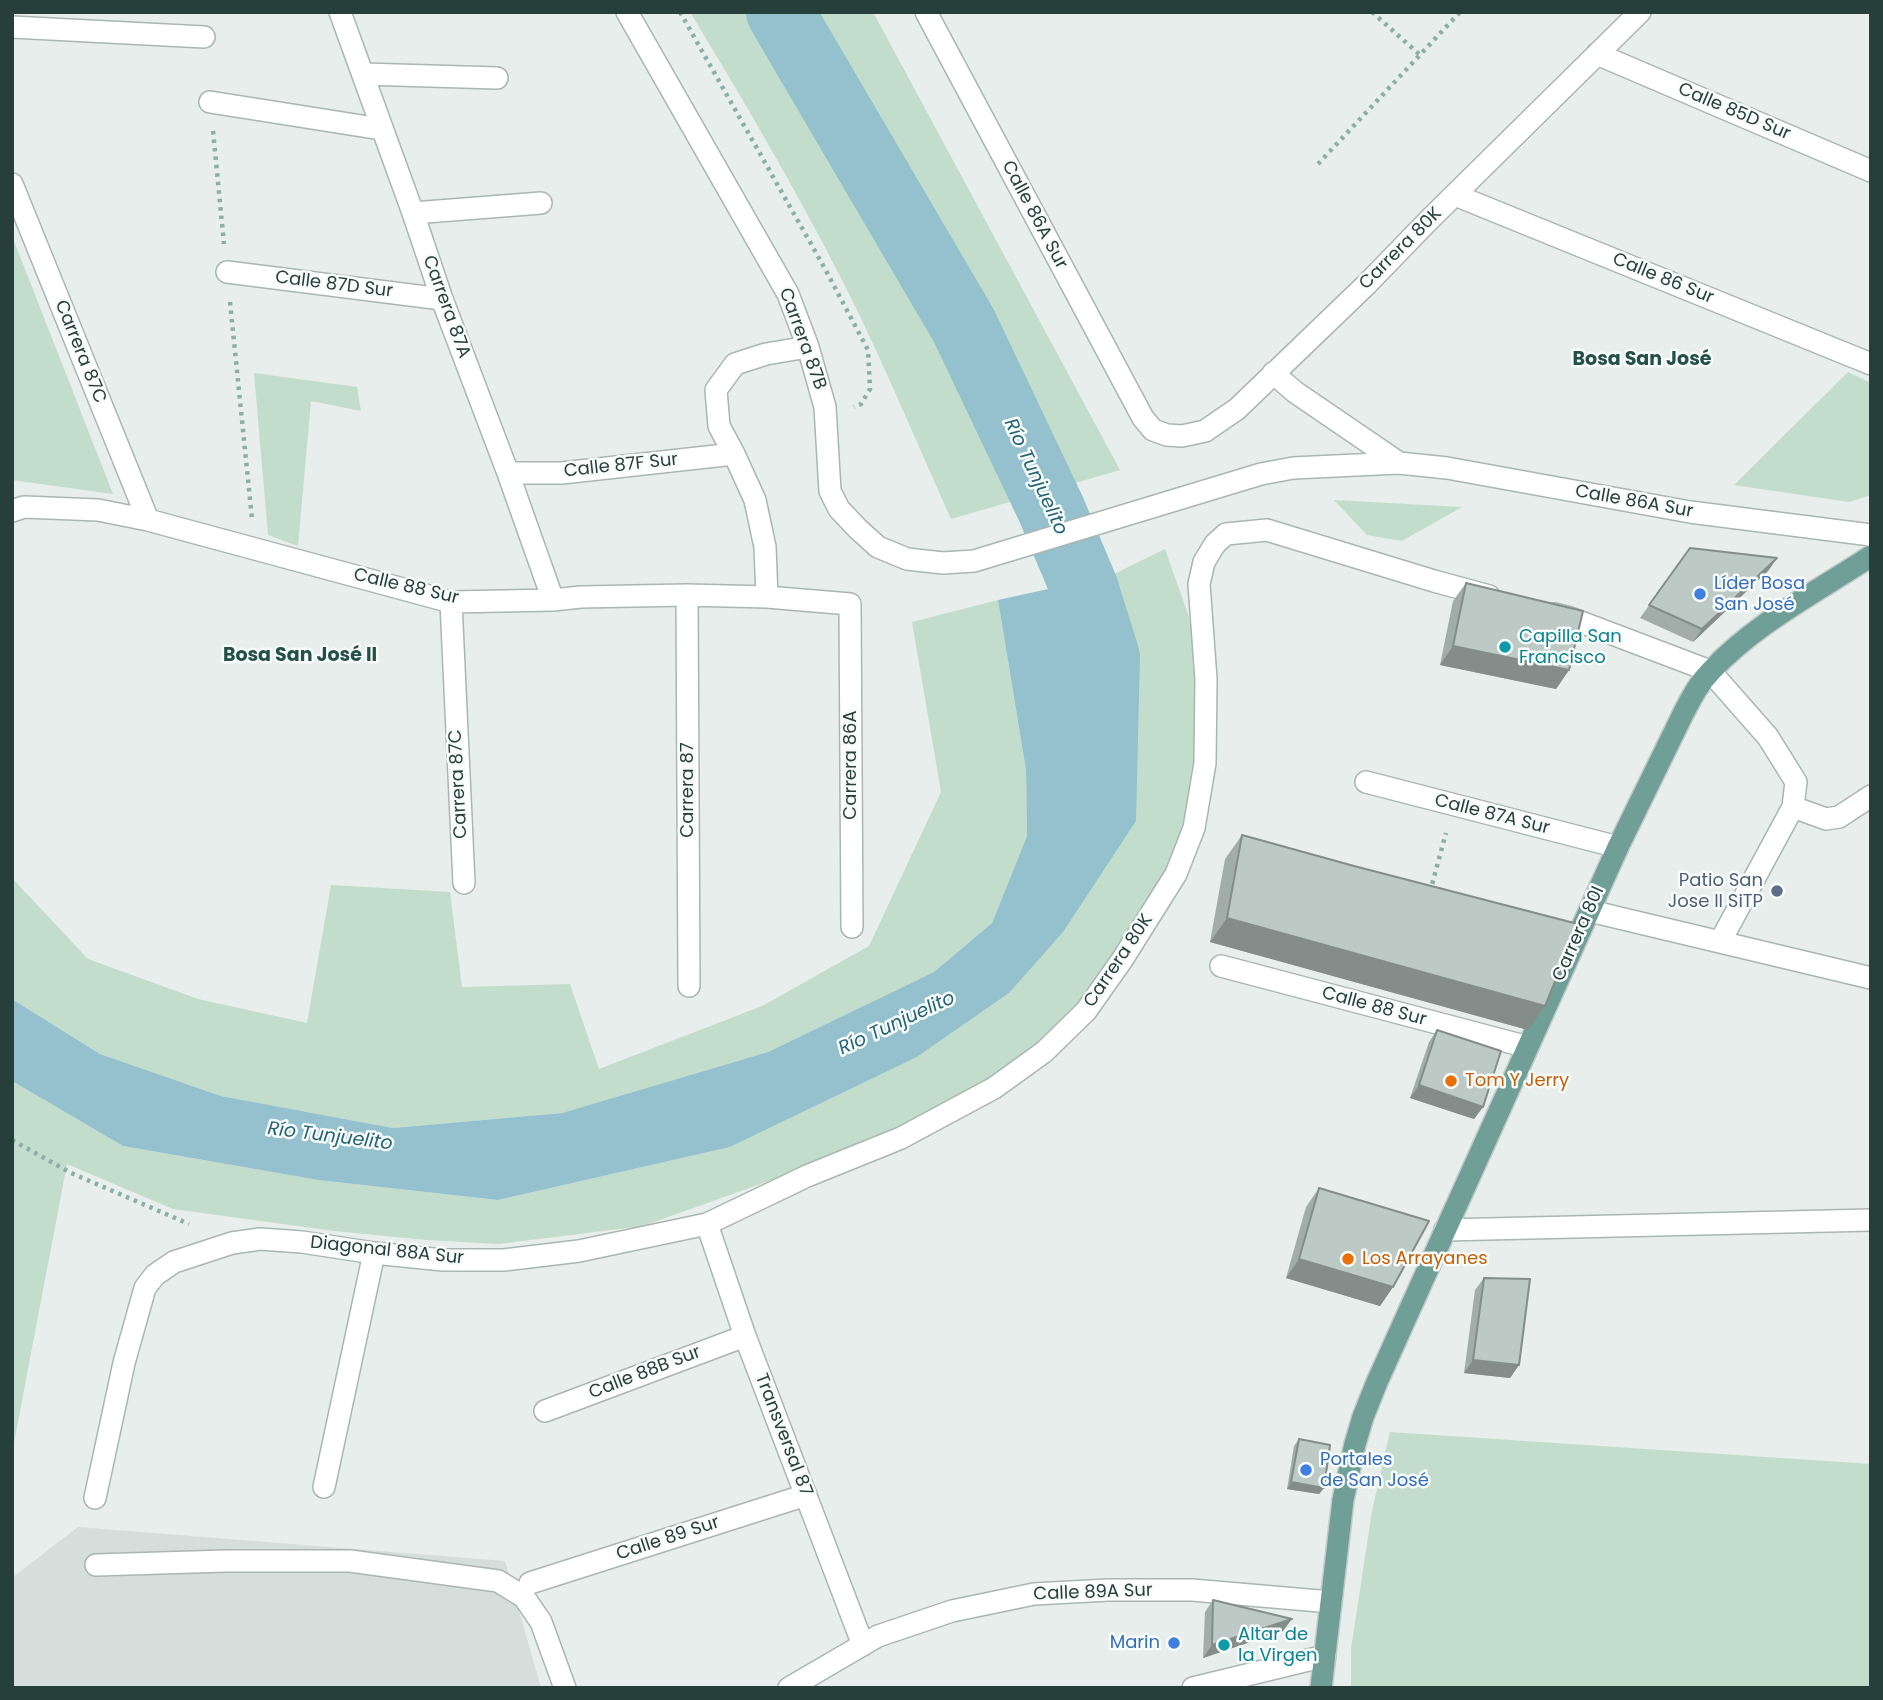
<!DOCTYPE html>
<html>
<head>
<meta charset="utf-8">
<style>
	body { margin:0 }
	#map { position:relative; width:1883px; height:1700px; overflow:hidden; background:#e7eeeb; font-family:Poppins,sans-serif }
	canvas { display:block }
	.frame { position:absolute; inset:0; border:14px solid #273f3a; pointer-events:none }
</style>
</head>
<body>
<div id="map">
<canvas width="1883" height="1700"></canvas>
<div class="frame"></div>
</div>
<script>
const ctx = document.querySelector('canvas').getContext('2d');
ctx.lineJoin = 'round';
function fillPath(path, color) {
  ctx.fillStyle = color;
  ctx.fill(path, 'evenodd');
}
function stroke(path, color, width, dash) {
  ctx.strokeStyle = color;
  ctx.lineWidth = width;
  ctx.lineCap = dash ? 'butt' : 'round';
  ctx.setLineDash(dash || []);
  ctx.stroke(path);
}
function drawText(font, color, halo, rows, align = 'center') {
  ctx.font = font + ' Poppins,sans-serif';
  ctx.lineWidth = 5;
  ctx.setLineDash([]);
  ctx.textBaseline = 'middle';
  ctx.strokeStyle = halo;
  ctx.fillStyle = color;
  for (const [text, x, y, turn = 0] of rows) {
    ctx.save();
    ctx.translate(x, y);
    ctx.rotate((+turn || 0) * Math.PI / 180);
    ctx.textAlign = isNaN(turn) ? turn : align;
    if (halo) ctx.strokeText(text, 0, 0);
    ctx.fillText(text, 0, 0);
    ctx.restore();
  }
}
fillPath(new Path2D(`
	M78,1527L505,1561L541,1688H12V1578Z`), '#d5deda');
fillPath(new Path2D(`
	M690,12H873L1120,470L951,519C911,430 874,339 828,253C785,171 738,91 690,12Z
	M12,236L113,494L12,480Z
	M1848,372L1871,383V495L1849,502L1734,485Z
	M254,373L357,387L361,411L311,401L298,546L268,535Z
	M1334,500L1462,507L1402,541L1367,535Z
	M1165,549L1189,617L1203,685L1187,828L1173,870L1085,1010L991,1087L808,1167L643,1226L499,1244L427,1240L334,1231L173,1209L67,1164L12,1453V1081L123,1146L318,1180L498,1200L730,1147L917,1057L1009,993L1140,653L1112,575Z
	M998,600L1026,770L1027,836L992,923L934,972L768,1052L562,1113L393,1128L221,1096L100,1054L12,999V878L88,959L198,999L307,1023L331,885L450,892L462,987L570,984L599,1069L762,1006L869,946L941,792L912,622Z
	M1390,1432L1871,1464V1688H1351V1649L1372,1511Z`), '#c2ddcb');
fillPath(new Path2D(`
	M1112,575L1140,653L1136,821L1063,932L1009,993L917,1057L730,1147L498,1200L318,1180L123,1146L12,1081V999L100,1054L221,1096L393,1128L562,1113L768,1052L934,972L992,923L1027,836L1026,770L998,600Z`), '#94c1cd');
stroke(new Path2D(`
	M780,12L964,326L1051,509L1084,587L1105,654V672`), '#94c1cd', 68);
const minor = new Path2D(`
	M340,12L413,213L442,299L508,473L553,600
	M627,12L788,294L808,347L825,407L830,491L839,509L858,529L878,547L907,559L943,563L974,561L1261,474L1293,468L1399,463L1447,468L1690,512L1871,535
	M926,12L1143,418L1153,430L1167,435L1182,436L1205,431L1237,409L1367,284L1429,220L1640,12
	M12,27L204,37
	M1597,54L1871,171
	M363,74L497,78
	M210,102L381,129
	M12,184L148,520
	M1455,195L1871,364
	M413,213L541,203
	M227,272L442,299
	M1273,373L1295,392L1399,463
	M508,473H562L734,454
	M12,511L24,507L98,510L148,520L451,602L553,600L581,597L687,595L767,597L850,604L852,927
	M687,595L689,986
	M767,597L765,547L755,500L734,454L719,426L716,390L735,364L766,354L808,347
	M451,602L464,883
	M1554,614L1570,618L1710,671L1768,737L1796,782L1793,807L1720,942
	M1366,782L1618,847
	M1793,807L1826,819L1839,817L1871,796
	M1590,911L1871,978
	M1221,966L1528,1047
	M707,1224L745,1336L863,1645
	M1445,1230L1871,1220
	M545,1411L745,1336
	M324,1487L374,1253
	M95,1498L124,1363L145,1288L155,1275L174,1262L232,1243L260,1239L302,1242L374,1253L443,1260H504L579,1251L707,1224L807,1176L901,1138L994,1088L1044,1052L1086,1011L1122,960L1176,874L1194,828L1205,763L1206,679L1199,584L1204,562L1215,544L1226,534L1267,530L1434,581L1489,596
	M96,1565L225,1561H350L498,1581L524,1597L541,1622L565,1688
	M530,1583L806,1495
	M789,1688L878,1636L952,1611L1034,1594L1108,1590H1192L1331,1602
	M1193,1688L1325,1656`);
const major = new Path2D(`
	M1321,1688L1343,1500L1355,1444L1363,1417L1377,1382L1618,847L1684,712C1692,697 1699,683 1711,671C1754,624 1818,591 1871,556`);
stroke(minor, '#aab6b2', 24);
stroke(major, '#c3c9c8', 24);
stroke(new Path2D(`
	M680,12L824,267L868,350L870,389L861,404L854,407
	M1372,12L1420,55
	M213,131L224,244
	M1318,164L1460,12
	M230,302L252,519
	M1430,892L1446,833
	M12,1140L71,1173L189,1224`), '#8aafa6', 4.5, [3.5, 5]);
stroke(minor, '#fff', 21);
stroke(major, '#6f9f96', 21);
fillPath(new Path2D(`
	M1690,548L1777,558L1768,571L1693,642L1640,618Z
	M1466,583L1569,670L1556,689L1440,665L1453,601Z
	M1242,835L1528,1030L1210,942L1225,859Z
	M1437,1030L1483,1107L1474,1119L1410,1098L1429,1042Z
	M1319,1188L1393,1287L1380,1306L1286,1278L1306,1207Z
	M1484,1278L1519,1365L1510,1378L1464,1373L1475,1290Z
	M1299,1439L1324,1488L1319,1494L1287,1489L1294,1446Z
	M1213,1600L1283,1631L1203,1658L1205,1612Z`), '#a2ada9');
fillPath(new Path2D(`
	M1777,558L1768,571L1693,642L1702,629Z
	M1453,646L1569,670L1556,689L1440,665Z
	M1227,918L1545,1006L1528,1030L1210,942Z
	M1419,1085L1483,1107L1474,1119L1410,1098Z
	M1299,1259L1393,1287L1380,1306L1286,1278Z
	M1473,1360L1519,1365L1510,1378L1464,1373Z
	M1291,1482L1324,1488L1319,1494L1287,1489Z
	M1292,1619L1283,1631L1203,1658L1212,1645Z`), '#848d89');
const building = new Path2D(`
	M1690,548L1777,558L1702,629L1649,605Z
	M1466,583L1583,611L1569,670L1453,646Z
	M1242,835L1354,866L1578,924L1545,1006L1227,918Z
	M1437,1030L1501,1051L1483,1107L1419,1085Z
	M1319,1188L1429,1221L1393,1287L1299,1259Z
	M1484,1278L1530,1279L1519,1365L1473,1360Z
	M1299,1439L1330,1445L1324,1488L1291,1482Z
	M1213,1600L1292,1619L1212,1645Z`);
fillPath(building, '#bcc9c4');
stroke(building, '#848d89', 2);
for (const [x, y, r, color] of [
	[1700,594,7,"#3f7fe0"],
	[1505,647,7,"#0f9aa8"],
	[1777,891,7,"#5c6f8a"],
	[1451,1081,7,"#e8710a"],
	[1348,1259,7,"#e8710a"],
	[1306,1470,7,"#3f7fe0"],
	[1174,1643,7,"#3f7fe0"],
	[1224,1645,7,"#0f9aa8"]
]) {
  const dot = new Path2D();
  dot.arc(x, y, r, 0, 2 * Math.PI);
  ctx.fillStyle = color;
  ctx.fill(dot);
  stroke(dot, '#f7fbf9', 2.5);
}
drawText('18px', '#273f3a', '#f7fbf9', [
	["Calle 85D Sur",1734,112,23],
	["Calle 86A Sur",1034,215,62],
	["Carrera 80K",1401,249,-45],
	["Calle 86 Sur",1663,279,22],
	["Calle 87D Sur",334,285,7],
	["Carrera 87A",446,307,70],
	["Carrera 87B",802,339,70],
	["Carrera 87C",80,352,68],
	["Calle 87F Sur",621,466,-6],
	["Calle 86A Sur",1634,502,10],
	["Calle 88 Sur",406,587,13],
	["Carrera 86A",851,765,-90],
	["Carrera 87C",459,784,-93],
	["Carrera 87",688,790,-90],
	["Calle 87A Sur",1492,815,14],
	["Carrera 80I",1579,934,-66],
	["Carrera 80K",1119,961,-56],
	["Calle 88 Sur",1374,1007,15],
	["Diagonal 88A Sur",387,1251,6],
	["Calle 88B Sur",645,1373,-21],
	["Transversal 87",783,1435,69],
	["Calle 89 Sur",668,1539,-18],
	["Calle 89A Sur",1093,1593,-2]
]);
drawText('18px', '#366cbe', '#f7fbf9', [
	["Líder Bosa",1714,584],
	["San José",1714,605],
	["Portales",1320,1460],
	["de San José",1320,1481],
	["Marin",1160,1643,"right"]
], 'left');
drawText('18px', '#0d838f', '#f7fbf9', [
	["Capilla San",1519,637],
	["Francisco",1519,658],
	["Altar de",1238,1635],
	["la Virgen",1238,1656]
], 'left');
drawText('18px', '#4e5e75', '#f7fbf9', [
	["Patio San",1763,881],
	["Jose II SiTP",1763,902]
], 'right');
drawText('18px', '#c56008', '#f7fbf9', [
	["Tom Y Jerry",1465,1081],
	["Los Arrayanes",1362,1259]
], 'left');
drawText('bold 19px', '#245048', '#f7fbf9', [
	["Bosa San José",1642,360],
	["Bosa San José II",300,656]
]);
drawText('italic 19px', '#256376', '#f7fbf9', [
	["Río Tunjuelito",1035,477,65],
	["Río Tunjuelito",897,1024,-25],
	["Río Tunjuelito",330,1137,7]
]);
</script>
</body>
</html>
